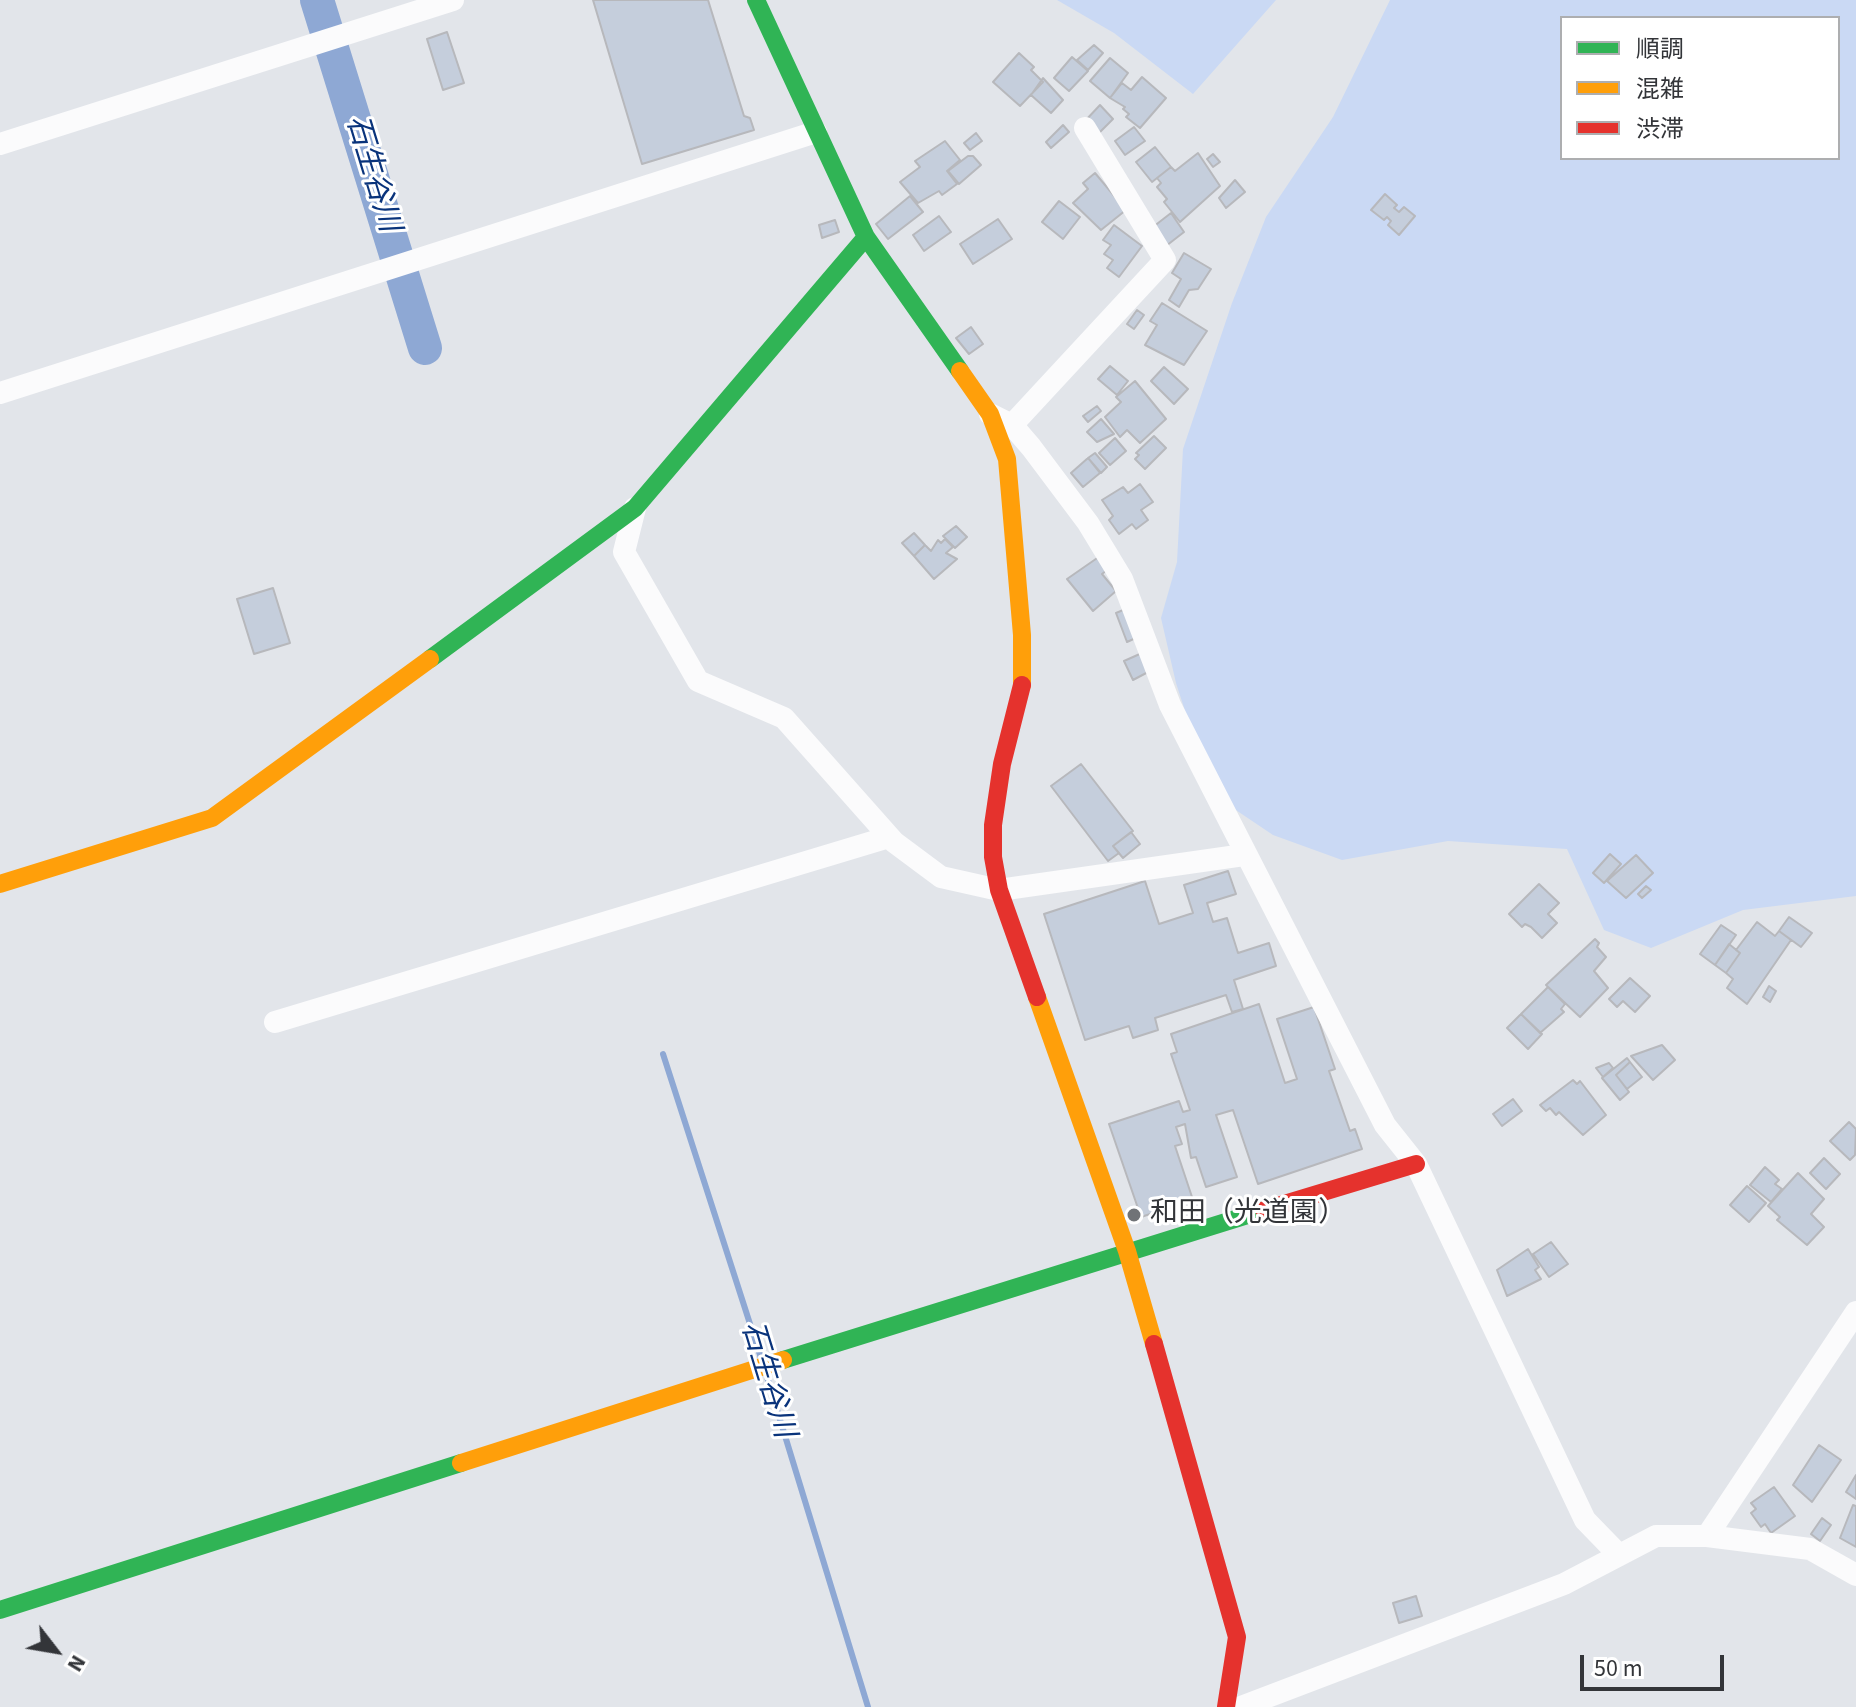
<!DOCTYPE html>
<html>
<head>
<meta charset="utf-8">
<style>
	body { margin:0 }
	#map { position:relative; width:1856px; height:1707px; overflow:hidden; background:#e2e5ea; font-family:"Source Sans 3","Noto Sans JP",sans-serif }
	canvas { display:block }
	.legend { position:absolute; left:1560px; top:16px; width:280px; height:144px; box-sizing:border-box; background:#fff; border:2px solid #adaeb0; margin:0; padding:10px 14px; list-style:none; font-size:24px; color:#333539 }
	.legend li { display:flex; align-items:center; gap:16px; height:40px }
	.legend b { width:40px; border:2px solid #adaeb0 }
	.north { position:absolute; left:16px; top:1611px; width:80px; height:80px; -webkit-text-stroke:6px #fff; paint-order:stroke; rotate:121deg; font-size:22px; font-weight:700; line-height:32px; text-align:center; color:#333539 }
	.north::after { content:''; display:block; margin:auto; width:28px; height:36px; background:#333539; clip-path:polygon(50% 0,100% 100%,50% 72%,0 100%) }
	.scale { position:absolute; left:1580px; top:1655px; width:144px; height:36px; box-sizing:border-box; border:4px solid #333539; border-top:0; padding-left:10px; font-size:24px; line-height:28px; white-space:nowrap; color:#333539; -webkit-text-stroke:6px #fff; paint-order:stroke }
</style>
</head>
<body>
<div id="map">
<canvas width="1856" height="1707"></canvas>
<ul class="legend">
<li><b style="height:10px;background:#30b455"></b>順調</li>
<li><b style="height:10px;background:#ff9f0a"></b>混雑</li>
<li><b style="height:10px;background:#e5322d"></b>渋滞</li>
</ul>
<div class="north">N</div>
<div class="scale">50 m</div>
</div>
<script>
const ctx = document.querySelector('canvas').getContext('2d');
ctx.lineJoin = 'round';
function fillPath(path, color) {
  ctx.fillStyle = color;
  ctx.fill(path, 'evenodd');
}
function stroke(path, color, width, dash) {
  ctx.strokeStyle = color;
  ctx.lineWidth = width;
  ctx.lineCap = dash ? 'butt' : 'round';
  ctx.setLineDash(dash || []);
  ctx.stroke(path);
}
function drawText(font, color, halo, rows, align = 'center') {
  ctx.font = font + ' "Source Sans 3","Noto Sans JP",sans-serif';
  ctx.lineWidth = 6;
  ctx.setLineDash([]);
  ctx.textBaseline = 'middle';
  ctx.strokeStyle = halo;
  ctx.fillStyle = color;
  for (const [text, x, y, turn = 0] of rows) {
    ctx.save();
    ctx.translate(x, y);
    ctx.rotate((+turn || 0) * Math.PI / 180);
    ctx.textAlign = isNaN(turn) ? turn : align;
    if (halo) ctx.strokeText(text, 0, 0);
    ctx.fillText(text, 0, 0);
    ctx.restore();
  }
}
fillPath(new Path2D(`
	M1057,0H1276L1193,94L1114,33Z
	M1390,0H1856V896L1743,910L1651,948L1604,930L1567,849L1448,841L1342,860L1273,835L1212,794L1176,683L1161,618L1177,562L1183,449L1232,303L1266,217L1333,117ZM1562,18H1838V158H1562Z`), '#cad9f4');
stroke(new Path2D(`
	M663,1054L761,1358
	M767,1377L868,1707`), '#8ea8d4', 6);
stroke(new Path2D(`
	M317,0L425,348`), '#8ea8d4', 34);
const building = new Path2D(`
	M593,0H708L744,116L750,118L754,130L642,164Z
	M447,32L464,83L443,90L427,39Z
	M1094,45L1103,53L1088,70L1077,60Z
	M1019,53L1034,67L1031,70L1043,82L1020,106L993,82Z
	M1072,57L1088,71L1069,91L1054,78Z
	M1110,58L1128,73L1110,98L1090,81Z
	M1142,77L1166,98L1140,128L1126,117L1129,114L1123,109L1125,107L1110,98L1122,83L1131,90Z
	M1043,78L1063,100L1051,113L1031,95Z
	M1100,105L1113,119L1098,134L1085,121Z
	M1063,125L1069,132L1051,148L1046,142Z
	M1134,127L1145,141L1125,155L1115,141Z
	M976,133L982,141L970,150L964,143Z
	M945,141L960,160L947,171L957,184L942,195L939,191L918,203L900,182L920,167L915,161Z
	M1155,147L1171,167L1152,182L1136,162Z
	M1198,153L1220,186L1180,222L1164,202L1167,199L1157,187L1161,183L1157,178L1171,167L1175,171Z
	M1213,154L1220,162L1213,167L1207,159Z
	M968,156H973L981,165L959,184L948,171Z
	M1095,173L1126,210L1101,230L1073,203L1088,189L1083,183Z
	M1235,180L1245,192L1226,208L1219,198Z
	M1385,194L1397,205L1394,208L1399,212L1404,207L1415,216L1399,235L1388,225L1391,221L1387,217L1384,220L1371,210Z
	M910,196L923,212L888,239L876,224Z
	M1059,201L1080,217L1063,239L1042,222Z
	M1171,213L1184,232L1166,246L1153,227Z
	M939,216L951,232L924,251L913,235Z
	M998,219L1012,239L973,264L960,244Z
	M835,220L839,232L822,238L819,225Z
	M1114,225L1142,246L1119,277L1107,268L1113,260L1104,254L1111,245L1103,240Z
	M1184,253L1211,269L1198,289L1189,290L1179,307L1169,300L1181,279L1172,273Z
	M1162,303L1207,331L1184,365L1145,345L1157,325L1150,321Z
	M1137,310L1144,315L1134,329L1127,324Z
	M971,327L983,344L969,354L956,338Z
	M1110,366L1128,381L1117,395L1098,379Z
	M1164,367L1188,389L1174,404L1151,381Z
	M1135,381L1166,419L1140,443L1127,430L1120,437L1105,417L1121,402L1116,397Z
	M1097,406L1101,411L1088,422L1083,416Z
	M1101,419L1114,434L1097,442L1087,432Z
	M1154,436L1166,448L1145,469L1135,459L1139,455L1136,453Z
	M1115,438L1126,451L1110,465L1099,453Z
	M1095,453L1107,467L1101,473L1088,458Z
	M1088,458L1100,473L1083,487L1071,473Z
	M1140,484L1153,502L1141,510L1148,520L1136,529L1132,524L1119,534L1109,520L1113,516L1102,500L1123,487L1128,493Z
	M956,526L967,537L955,548L943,536Z
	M914,533L925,545L914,556L902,543Z
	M945,539L953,547L946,553L957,559L934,579L914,556L925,545L931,551L938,540L941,543Z
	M1103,554L1112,566L1102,574L1116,591L1093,611L1067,579Z
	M273,588L290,643L254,654L237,599Z
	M1128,608L1138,637L1127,642L1116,613Z
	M1142,653L1150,671L1133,680L1124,661Z
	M1081,764L1133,831L1113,846L1119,853L1108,861L1051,786Z
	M1131,832L1140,844L1123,858L1113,846Z
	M1610,854L1621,864L1604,883L1593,873Z
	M1636,855L1653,873L1626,898L1607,881Z
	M1228,871L1236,894L1207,903L1213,922L1227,918L1238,953L1269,943L1276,966L1234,980L1243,1009L1232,1012L1226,995L1155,1018L1158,1030L1133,1038L1129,1026L1085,1040L1044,914L1145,881L1159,924L1193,913L1184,885Z
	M1539,884L1559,903L1548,914L1557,923L1542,938L1531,927L1525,924L1522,927L1509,914Z
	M1646,886L1651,890L1642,898L1638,894Z
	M1789,917L1812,933L1801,947L1779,931Z
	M1757,922L1775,936L1779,931L1791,940L1747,1004L1727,988L1733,979L1726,973L1740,953L1736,950Z
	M1721,925L1736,935L1715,965L1700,954Z
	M1595,939L1599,943L1597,947L1606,957L1594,971L1608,988L1580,1017L1546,985Z
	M1729,944L1740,953L1726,973L1715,965Z
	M1630,978L1650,996L1635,1012L1623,1001L1617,1007L1609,999Z
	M1769,986L1776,991L1770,1002L1763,997Z
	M1548,987L1565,1004L1561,1009L1564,1012L1540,1033L1521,1014Z
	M1259,1004L1285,1083L1297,1079L1277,1019L1314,1007L1335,1069L1329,1071L1350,1131L1355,1129L1362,1149L1258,1184L1233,1110L1216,1115L1237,1177L1206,1187L1196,1157L1191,1158L1185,1124L1176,1127L1182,1144L1175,1146L1193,1200L1141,1217L1109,1124L1179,1101L1183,1112L1190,1110L1171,1054L1177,1052L1171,1034Z
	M1521,1014L1542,1034L1528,1049L1507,1028Z
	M1662,1045L1675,1060L1653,1080L1631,1056Z
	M1627,1058L1630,1062L1616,1075L1629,1092L1620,1100L1602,1078Z
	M1630,1062L1642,1077L1627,1089L1616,1075Z
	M1609,1063L1613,1068L1603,1077L1596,1068Z
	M1573,1080L1577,1084L1580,1081L1606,1115L1583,1135L1559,1112L1556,1115L1550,1108L1546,1111L1540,1105Z
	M1513,1099L1522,1111L1502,1126L1493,1114Z
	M1849,1122L1856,1129L1855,1155L1850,1160L1830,1141Z
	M1824,1158L1840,1174L1826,1189L1810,1173Z
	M1765,1167L1779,1180L1775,1184L1782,1189L1771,1202L1750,1185Z
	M1798,1173L1824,1199L1811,1214L1824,1227L1807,1245L1777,1220L1780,1217L1768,1206Z
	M1747,1186L1766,1203L1749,1222L1730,1205Z
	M1551,1242L1568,1264L1549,1277L1533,1254Z
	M1528,1249L1539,1267L1535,1270L1541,1279L1507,1296L1497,1270Z
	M1819,1445L1841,1460L1812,1502L1793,1485Z
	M1856,1475V1499L1846,1492Z
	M1774,1487L1795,1516L1771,1533L1765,1524L1761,1527L1751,1513L1756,1509L1751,1503Z
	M1853,1505L1856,1506V1547L1840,1538Z
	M1822,1518L1831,1525L1820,1541L1811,1534Z
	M1416,1596L1422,1616L1399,1623L1393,1603Z`);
fillPath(building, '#c5cedc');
stroke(building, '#b7b8bc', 2);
stroke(new Path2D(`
	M0,144L453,0
	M0,393L816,132
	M990,414L1012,425L1031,447L1088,523L1122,579L1170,705L1385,1125L1416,1164L1585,1520L1618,1554
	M1012,425L1165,260L1085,128
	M635,508L624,552L698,681L784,718L894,842L941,877L999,890L1244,855
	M275,1022L889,837
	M1707,1536L1856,1312
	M1241,1707L1564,1584L1656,1536H1707L1810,1549L1856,1575`), '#fbfbfc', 22);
stroke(new Path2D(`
	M756,0L866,237L960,371
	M430,659L635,508L866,237
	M783,1360L1264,1210
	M0,1610L461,1463`), '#30b455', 18);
stroke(new Path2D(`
	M960,371L990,414L1007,459L1022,635V685
	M0,884L212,818L430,659
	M1037,997L1127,1251L1154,1344
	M461,1463L783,1360`), '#ff9f0a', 18);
stroke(new Path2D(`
	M1022,685L1002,764L993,825V857L999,890L1037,997
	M1264,1210L1416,1164
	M1154,1344L1237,1637L1226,1707`), '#e5322d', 18);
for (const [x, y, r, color] of [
	[1134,1215,8,"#707377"]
]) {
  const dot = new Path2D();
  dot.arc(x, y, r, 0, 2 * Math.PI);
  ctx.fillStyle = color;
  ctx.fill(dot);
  stroke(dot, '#fff', 3);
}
drawText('28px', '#333539', '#fff', [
	["和田（光道園）",1150,1215]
], 'left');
drawText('italic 30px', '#09337b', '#fff', [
	["石生谷川",371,174,73],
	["石生谷川",766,1380,73]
]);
</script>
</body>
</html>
